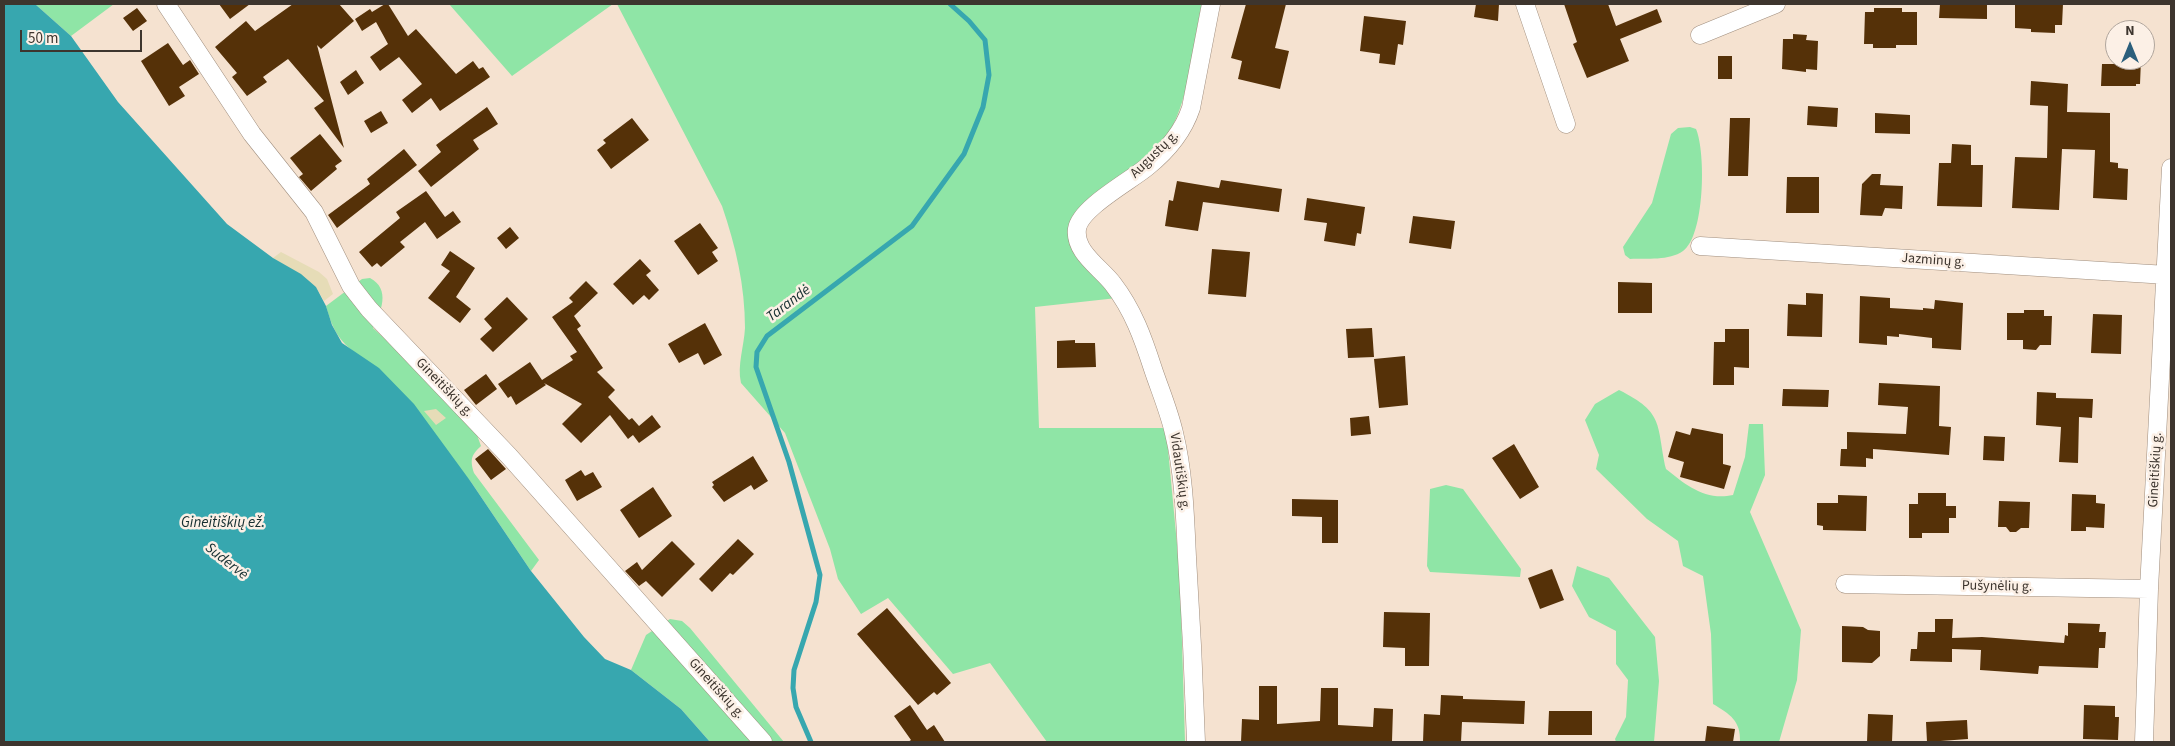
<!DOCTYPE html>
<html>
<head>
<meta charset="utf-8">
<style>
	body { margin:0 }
	#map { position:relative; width:2175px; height:746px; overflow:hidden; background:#f5e2d0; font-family:"Source Sans 3",sans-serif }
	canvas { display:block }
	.frame { position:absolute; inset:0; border:5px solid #3d352e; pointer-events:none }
	.north { position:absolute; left:2105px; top:20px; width:50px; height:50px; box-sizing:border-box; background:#fcf0e6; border:1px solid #b0a59c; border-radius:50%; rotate:0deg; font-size:14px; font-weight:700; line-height:20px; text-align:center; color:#3d352e }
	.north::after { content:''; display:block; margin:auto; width:18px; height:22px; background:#2c5f7c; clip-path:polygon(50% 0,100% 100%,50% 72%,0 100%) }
	.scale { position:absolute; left:20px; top:30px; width:122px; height:22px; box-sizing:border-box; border:2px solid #3d352e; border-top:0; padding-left:6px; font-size:15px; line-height:18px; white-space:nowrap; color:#3d352e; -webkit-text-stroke:4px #fcf0e6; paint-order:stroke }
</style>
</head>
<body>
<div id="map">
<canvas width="2175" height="746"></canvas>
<div class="frame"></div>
<div class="north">N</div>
<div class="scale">50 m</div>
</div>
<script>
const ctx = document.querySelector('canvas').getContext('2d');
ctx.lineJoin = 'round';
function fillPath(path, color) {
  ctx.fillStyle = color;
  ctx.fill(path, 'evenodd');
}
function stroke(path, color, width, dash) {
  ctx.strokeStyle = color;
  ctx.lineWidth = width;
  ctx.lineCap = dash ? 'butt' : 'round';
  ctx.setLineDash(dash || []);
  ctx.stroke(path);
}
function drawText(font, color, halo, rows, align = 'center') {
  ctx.font = font + ' "Source Sans 3",sans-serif';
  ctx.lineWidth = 5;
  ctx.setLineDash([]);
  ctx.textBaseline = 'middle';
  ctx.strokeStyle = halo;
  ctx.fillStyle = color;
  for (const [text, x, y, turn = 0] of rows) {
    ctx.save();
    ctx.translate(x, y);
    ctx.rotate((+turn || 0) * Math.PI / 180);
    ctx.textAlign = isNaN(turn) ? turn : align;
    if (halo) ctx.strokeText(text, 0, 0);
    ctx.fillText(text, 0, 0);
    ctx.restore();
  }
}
fillPath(new Path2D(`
	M35,4H114L71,36Z
	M449,4H613L512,76Z
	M617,4H1202C1192,45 1191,93 1170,131C1158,152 1099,193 1077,211L1071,223L1117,298L1035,307L1039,428H1166L1180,576L1185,742H1047L990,663L953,674L888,598L861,614L838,579L830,549L785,433L741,383C737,365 744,347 745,328C745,286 736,247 722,206Z
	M1690,127L1696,129C1706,152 1705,236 1683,251C1669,261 1647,258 1630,259L1625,255L1623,247L1652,203L1671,134L1678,128Z
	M370,278C391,289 381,312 373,328L396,349L477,435L481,446C471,455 470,460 474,473L539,560L531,571L471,482L358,355C338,340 333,330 326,306L362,279Z
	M1619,390C1665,413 1656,424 1666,469C1686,485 1705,501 1733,495L1745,457L1749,424H1763L1765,475L1750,512L1801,630L1797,680L1779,742H1740C1741,721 1730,714 1713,704L1711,634L1703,576L1683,566L1678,541L1647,519L1596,469L1599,455L1585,420L1595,404Z
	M1446,485L1463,489L1521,569L1520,577L1430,572L1427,566L1430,489Z
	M1577,566L1609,578L1655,637L1659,681L1654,742H1616L1615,739L1626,717L1628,680L1616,664V631L1589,617L1572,586Z
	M670,619L682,621L690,628L784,742H710L681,709L631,670L646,635Z`), '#8fe5a6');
fillPath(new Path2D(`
	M281,252L319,272L327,279L333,294L324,301L316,287L273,258Z
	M436,409L446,418L436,425L424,411Z`), '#e6dcb7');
fillPath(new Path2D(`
	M4,4H35L71,36L118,102L227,224L273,258L301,274L316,287L326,306L332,325L342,343L379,368L414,404L471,482L531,571L584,637L605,659L631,670L681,709L710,742H4Z`), '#37a7af');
stroke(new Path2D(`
	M811,742L796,707L793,688L794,670L816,602L820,575L789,462L756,367L757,352L767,336L912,226L964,154L983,107L989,75L985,40L969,21L950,4`), '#37a7af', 5);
fillPath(new Path2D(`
	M219,4H250L230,19Z
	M293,4H339L354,21L321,49L317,45L344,148L314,108L324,101L288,59L263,77L267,82L247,96L232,77L237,73L215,47L246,21L255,31Z
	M385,4H388L408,36L416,29L456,74L473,61L479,69L483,67L490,77L440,111L431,98L412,113L402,100L422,84L399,57L380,71L370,57L388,44L376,22L362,31L355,19L370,9L372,12Z
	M1246,4H1286L1275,48L1289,51L1280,89L1238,79L1242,61L1231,58Z
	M1476,4H1499L1498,21L1474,17Z
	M1564,4H1608L1616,26L1657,9L1662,22L1620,39L1629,61L1587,78L1573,44L1577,42Z
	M1940,4H1987V19L1939,18Z
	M2015,4H2063L2062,25H2055V33L2031,32V29L2015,28Z
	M137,8L147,21L133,31L123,18Z
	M1874,8H1902V12H1917V45H1896V48H1873V44H1864L1865,12H1874Z
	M1364,16L1406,21L1403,45L1398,44L1395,65L1379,63L1380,54L1360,51Z
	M1793,34L1807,35L1806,40L1818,41L1817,70L1806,69V72L1782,69L1783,39H1793Z
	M168,43L183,65L190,60L199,74L179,87L185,96L169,106L141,61Z
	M1718,56H1732V79H1718Z
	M2117,60H2141L2140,84H2136V86H2101L2102,64H2117Z
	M356,70L364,83L348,95L340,82Z
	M2031,81L2068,84L2067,112L2110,113V162L2118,163V168L2128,169L2127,200L2093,198L2095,150L2062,149L2059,210L2012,208L2015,157L2047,158L2048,106L2030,105Z
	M1808,106L1838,108L1837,127L1807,125Z
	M487,107L498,124L473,140L479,149L431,187L418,171L441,152L436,145Z
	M381,111L388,123L371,133L364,121Z
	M1875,113L1910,115V134L1875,133Z
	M632,118L649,140L611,169L597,150L606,143L603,140Z
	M1730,118H1750L1748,176H1728Z
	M320,134L342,161L335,166L337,169L311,191L299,177L303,174L290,158Z
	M1952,144L1971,145V165H1983L1982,207L1937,206L1939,163H1951Z
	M404,149L417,165L337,228L328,215L370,184L367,179Z
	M1872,174H1881L1880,185L1903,186L1902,209L1885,208L1882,216L1860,215L1862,184Z
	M1787,177H1819V213H1786Z
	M1221,180L1282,189L1279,212L1203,202L1198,231L1165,226L1169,200L1173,201L1177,181L1219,188Z
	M426,191L445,217L453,211L461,222L437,239L425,222L400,242L405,247L381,267L377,263L372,267L359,252L400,218L396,212Z
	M1307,198L1365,207L1361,234L1357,233L1355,246L1324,241L1327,223L1304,220Z
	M1413,216L1455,221L1451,249L1409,243Z
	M700,223L718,248L712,252L718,261L698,275L674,241Z
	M510,227L519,238L506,249L497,238Z
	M1212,249L1250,252L1246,297L1208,294Z
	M450,251L475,268L456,297L471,309L460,323L428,298L450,271L441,265Z
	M640,259L651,271L646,275L659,290L649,300L644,295L633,305L613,284Z
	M586,281L598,293L574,316L581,326L577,329L603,368L597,372L615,390L608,397L629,420L632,418L639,426L652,415L661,427L639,443L633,435L628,439L610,415L581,443L562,424L582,404L544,383L546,385L516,405L511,396L508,398L498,384L530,362L542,380L573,360L570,356L577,352L552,317L573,302L569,298Z
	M1618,282L1652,283V313H1618Z
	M1806,293L1823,294L1822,337L1787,336L1788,304L1806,305Z
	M1860,296L1890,298V308L1923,310V308L1934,309L1935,300L1963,303L1961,350L1932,348V338L1899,334V337L1887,336V345L1859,343Z
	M507,297L528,319L493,352L480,339L492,328L484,319Z
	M2024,310H2044V316H2052L2051,345H2040L2036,350L2023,349V340H2007V313H2024Z
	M2093,314L2122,315L2121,354L2091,353Z
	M705,323L722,355L704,365L698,353L679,363L668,344Z
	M1372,328L1374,357L1348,358L1346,329Z
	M1725,329H1749V368L1734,367V385H1713L1714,342H1725Z
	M1075,340V343H1095L1096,367L1057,368V341Z
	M1405,356L1408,405L1379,408L1374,359Z
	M486,374L497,389L476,405L464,390Z
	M1879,383L1940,386L1939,426L1951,427L1949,455L1873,449V459L1866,458V467L1840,466L1841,449H1847V432L1906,434L1908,407L1878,405Z
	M1783,389L1829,390L1828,407L1782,406Z
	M2037,392L2056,393V398L2093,399L2092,418L2079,417L2078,463L2059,462L2061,427L2036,425Z
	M1369,416L1371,434L1351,436L1350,418Z
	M1692,428L1723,434V464L1731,466L1724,489L1680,477L1684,462L1668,457L1676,431L1690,435Z
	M1984,436L2005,437L2004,461L1983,460Z
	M1514,444L1539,487L1520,499L1492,458Z
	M488,449L506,469L491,480L475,459Z
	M753,456L768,481L754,490L751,485L724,502L712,487L714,485L712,482Z
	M581,470L585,476L593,472L602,487L577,501L565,480Z
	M653,487L672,516L639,538L620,510Z
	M1918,493H1946V506H1956V518H1949V533H1922V538H1909V504H1918Z
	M2072,494L2096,495V503L2105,504L2104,528L2086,527V531H2071Z
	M1838,495L1867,496L1866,531L1823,530V526L1817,525V503H1838Z
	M1292,499L1338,500V543H1322V517L1292,516Z
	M1999,501L2030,502L2029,528H2021L2016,532H2010L2006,527H1998Z
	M738,539L754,554L733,575L730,573L712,592L699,579Z
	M672,541L695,564L662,597L646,581L639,586L625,571L637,562L642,570Z
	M1552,569L1564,600L1540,609L1528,578Z
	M887,608L951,683L937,695L934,692L918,705L857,634Z
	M1384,612L1430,613L1429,666H1405V648L1383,647Z
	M1935,619H1953L1952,638L1982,637L2064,643L2065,635L2068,636V623L2100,624L2099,632H2106L2105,648H2099L2098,668L2039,666L2038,674L1980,670L1981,650L1952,649V662L1910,661L1911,649H1917L1918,632H1935Z
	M1842,626L1863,627L1868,630L1880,631V656L1872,663L1842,662Z
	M1259,686H1277V724L1320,721L1321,688H1338V725L1373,727L1374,708L1393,709L1392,741L1241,742L1242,719L1259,720Z
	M1441,695L1463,696V699L1525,701L1524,724L1462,722L1461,742H1423L1424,714L1440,715Z
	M910,705L927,730L934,725L945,742H908L911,740L894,716Z
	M2084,705L2115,706V717H2119L2118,740L2083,739Z
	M1549,711H1592V735H1548Z
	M1868,714L1893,715L1892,742H1867Z
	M1967,720L1968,739L1927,742L1926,722Z
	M1707,726L1735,729L1733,742H1705Z`), '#553108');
const street = new Path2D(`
	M166,4L252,134L314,212L351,286L369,309L509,456L763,742
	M1525,4L1566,124
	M1700,35L1776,4
	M1700,246L2167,275
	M1845,584L2149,589
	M1196,742C1194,681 1191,619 1187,557C1185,516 1184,474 1174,433C1169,411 1160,390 1153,369C1143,338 1133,310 1113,284C1101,268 1074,252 1077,229C1080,208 1130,181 1147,167C1167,151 1183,132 1191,108L1211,4
	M2144,742L2149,589L2171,168`);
stroke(street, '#9f8d7d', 19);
stroke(street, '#fff', 18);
drawText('14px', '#3d352e', '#fcf0e6', [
	["Augustų g.",1155,155,-44],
	["Jazminų g.",1933,261,4],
	["Gineitiškių g.",444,388,46],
	["Gineitiškių g.",2156,470,-87],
	["Vidautiškių g.",1179,472,82],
	["Pušynėlių g.",1997,587,1],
	["Gineitiškių g.",716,689,48]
]);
drawText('italic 15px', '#152e30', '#fcf0e6', [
	["Tarandė",789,304,-37],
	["Gineitiškių ež.",223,524],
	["Sudervė",226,562,38]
]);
</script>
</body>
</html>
